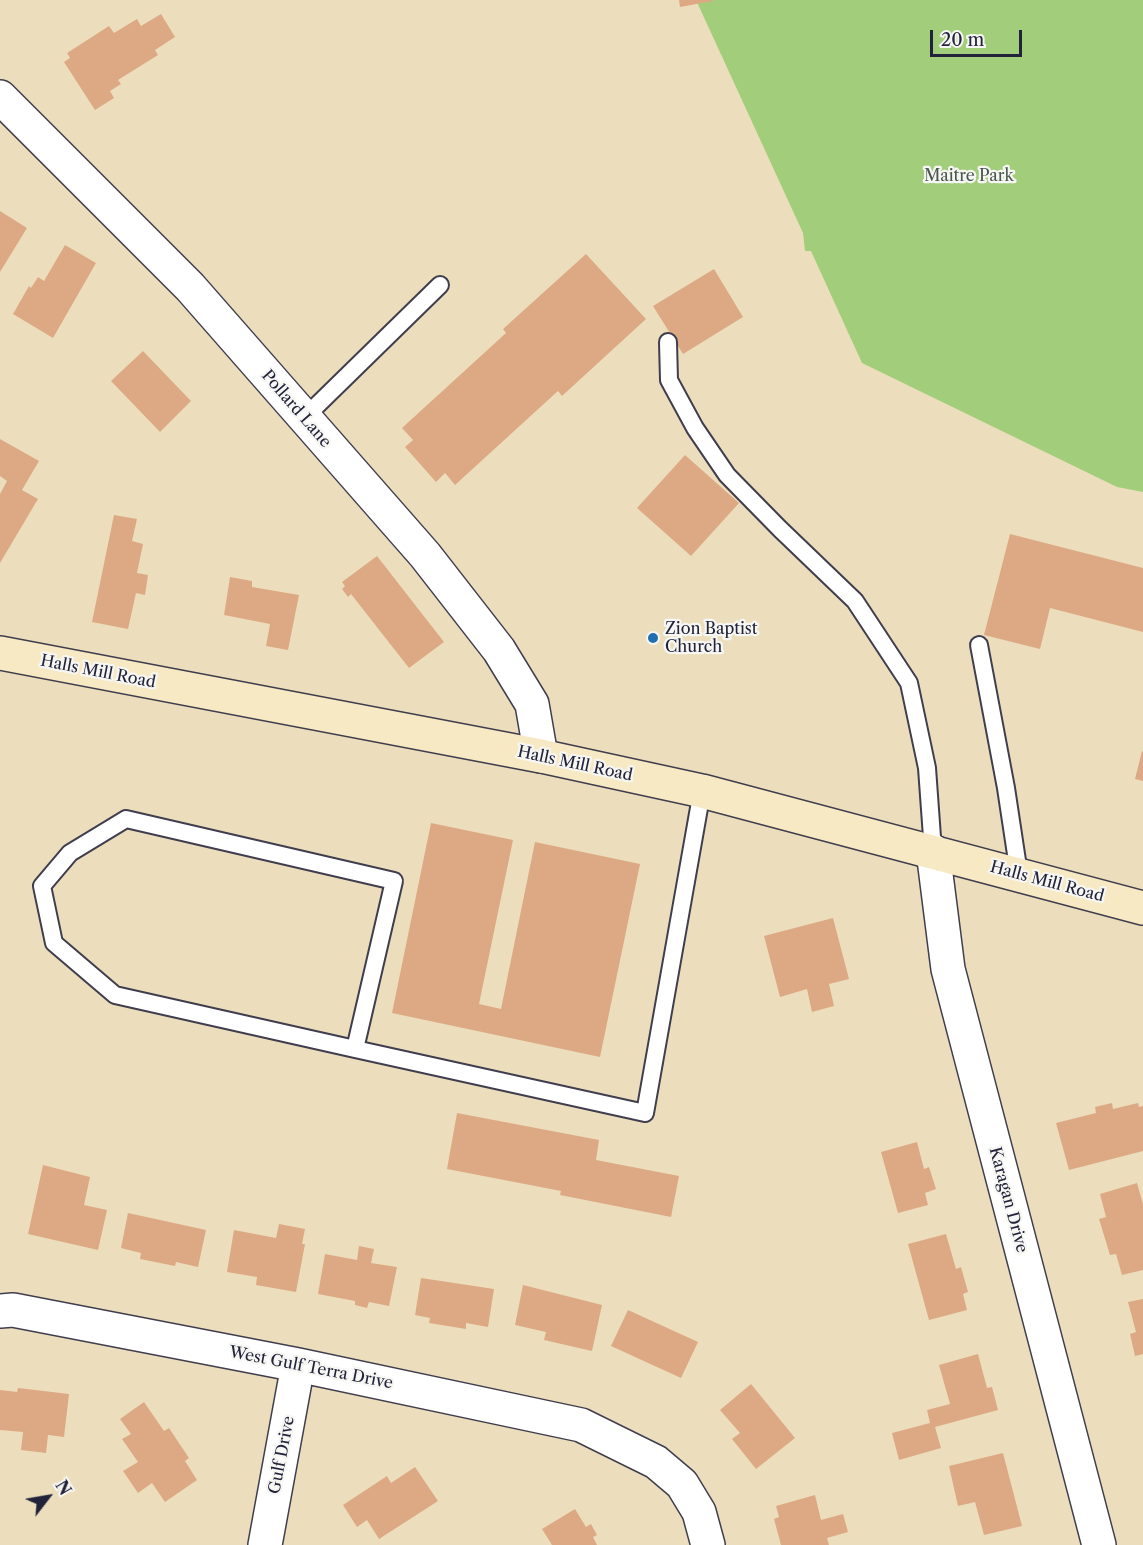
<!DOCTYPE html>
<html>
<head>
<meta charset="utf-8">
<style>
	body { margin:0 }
	#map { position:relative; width:1143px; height:1545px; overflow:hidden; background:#ecdebc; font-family:"Libre Caslon Text",serif }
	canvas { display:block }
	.north { position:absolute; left:18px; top:1467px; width:60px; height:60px; -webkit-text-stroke:4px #f6f6f2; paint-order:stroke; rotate:59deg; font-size:16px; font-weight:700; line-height:24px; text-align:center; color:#22223b }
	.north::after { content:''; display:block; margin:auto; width:21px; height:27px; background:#22223b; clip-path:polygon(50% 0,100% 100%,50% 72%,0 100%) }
	.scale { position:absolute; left:930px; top:30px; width:92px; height:27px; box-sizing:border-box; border:3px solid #22223b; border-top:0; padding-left:8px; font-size:18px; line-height:21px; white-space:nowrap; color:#22223b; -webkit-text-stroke:4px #f6f6f2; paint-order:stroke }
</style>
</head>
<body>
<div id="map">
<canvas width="1143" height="1545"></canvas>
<div class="north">N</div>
<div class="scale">20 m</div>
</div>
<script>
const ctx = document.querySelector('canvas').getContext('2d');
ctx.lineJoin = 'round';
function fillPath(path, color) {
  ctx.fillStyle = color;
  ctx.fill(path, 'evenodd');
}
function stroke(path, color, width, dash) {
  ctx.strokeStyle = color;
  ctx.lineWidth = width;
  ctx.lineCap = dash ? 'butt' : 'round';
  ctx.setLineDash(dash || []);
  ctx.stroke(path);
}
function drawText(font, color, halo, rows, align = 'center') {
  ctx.font = font + ' "Libre Caslon Text",serif';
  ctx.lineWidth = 4.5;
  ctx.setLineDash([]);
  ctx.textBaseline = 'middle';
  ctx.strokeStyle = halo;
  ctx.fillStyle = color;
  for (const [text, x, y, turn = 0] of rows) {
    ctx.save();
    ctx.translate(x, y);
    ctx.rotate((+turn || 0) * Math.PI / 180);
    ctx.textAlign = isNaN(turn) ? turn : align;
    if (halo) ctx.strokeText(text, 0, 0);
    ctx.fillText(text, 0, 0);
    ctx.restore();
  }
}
fillPath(new Path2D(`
	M696,0H1143V492L1117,487L862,363L811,251H805L803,233Z`), '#a2ce7b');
fillPath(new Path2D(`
	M679,0H713V1L680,7Z
	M161,14L175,37L155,50L158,55L118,80L121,84L110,91L114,98L95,110L64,62L70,58L67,53L109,26L114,33L137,19L141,26Z
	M0,211L27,228L0,272Z
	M65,245L96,263L53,338L13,314L29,286L31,288L38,277L44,281Z
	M586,254L646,319L562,396L558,391L455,485L445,473L436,482L405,447L413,440L402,428L506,333L503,329Z
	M714,269L743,317L683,354L653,306Z
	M143,351L191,401L160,432L111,381Z
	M0,439L39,461L22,490L38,499L0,563V494L7,481L0,476Z
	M685,455L739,503L691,556L637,508Z
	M114,515L137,519L132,541L143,544L137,573L148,575L145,595L136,593L128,629L92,622Z
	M1010,534L1143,568V632L1050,608L1040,649L984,635Z
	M377,556L444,642L409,668L351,594L348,597L342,589L345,586L342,582Z
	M230,577L252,581V587L299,595L288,650L266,646L270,624L224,615Z
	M1142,751L1143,752V781L1135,779Z
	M431,823L513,840L479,1004L501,1009L535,842L640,864L600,1057L392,1013Z
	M833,918L849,979L829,984L834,1006L812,1012L807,989L780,997L764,936Z
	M1112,1103L1113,1109L1138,1103L1139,1107L1143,1106V1151L1069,1170L1056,1123L1096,1113L1095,1107Z
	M457,1113L599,1140L596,1160L679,1176L671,1217L560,1195L561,1191L447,1169Z
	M917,1142L924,1169L929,1167L936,1189L925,1193L928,1205L898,1213L881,1152Z
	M43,1165L90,1177L84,1205L107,1210L98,1250L28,1234Z
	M1137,1183L1143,1204V1270L1122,1275L1116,1254L1110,1255L1099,1219L1106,1217L1100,1194Z
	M128,1213L206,1230L198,1267L176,1262L175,1266L140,1259L141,1253L121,1248Z
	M279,1224L305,1229L302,1244H305L296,1292L256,1285L257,1277L227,1272L234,1230L276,1238Z
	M946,1234L956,1269L961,1267L968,1292L963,1294L967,1310L929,1320L908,1244Z
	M359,1246L374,1249L371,1263L397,1267L389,1306L369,1302L367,1308L355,1305V1301L318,1294L325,1254L357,1260Z
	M421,1278L494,1289L488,1327L466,1323V1329L429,1323L430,1318L415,1315Z
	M523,1285L602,1305L592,1351L544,1340L546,1332L515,1325Z
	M1143,1299V1354L1135,1356L1130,1334L1136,1332L1128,1302Z
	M628,1310L698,1342L681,1378L611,1346Z
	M978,1354L987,1388L992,1387L998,1410L935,1427L941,1448L899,1460L892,1433L930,1423L927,1410L950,1404L939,1365Z
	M751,1384L795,1438L756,1469L732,1439L740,1433L720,1410Z
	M18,1388L69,1394L64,1437L48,1435L46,1453L21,1450L23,1432L0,1430V1390L17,1392Z
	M144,1402L164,1431L169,1428L189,1458L185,1461L197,1480L165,1502L152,1483L138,1493L123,1471L138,1462L122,1439L131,1434L120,1419Z
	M1003,1453L1022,1526L984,1535L975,1502L958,1506L949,1466Z
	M415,1467L438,1501L379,1539L367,1520L357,1527L343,1505L387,1476L391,1483Z
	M815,1495L821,1520L843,1514L848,1532L827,1538L829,1545H781L774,1519L779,1517L776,1506Z
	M575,1509L586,1527L591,1524L597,1535L593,1537L597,1545H552L542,1529Z`), '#dda984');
const lane = new Path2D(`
	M668,342L669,380L695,428L727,475L780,529L855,601L909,683L927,768L933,851
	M304,418L440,285
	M979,645L1006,788L1019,874
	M126,819L394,881L355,1049L115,995L54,943L42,886L70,853Z
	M355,1049L645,1113L702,791`);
const street = new Path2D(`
	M0,97L190,287L425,555L499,650L532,704L541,756
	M933,851L948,969L1099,1545
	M0,1311L13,1310L298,1365L581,1425L656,1462L682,1484L699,1512L708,1545
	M265,1545L298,1365`);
const secondary = new Path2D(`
	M0,653L541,756L702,791L1143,908`);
stroke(lane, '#403e4e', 20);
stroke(street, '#403e4e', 36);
stroke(secondary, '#403e4e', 36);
stroke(lane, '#fff', 16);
stroke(street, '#fff', 33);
stroke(secondary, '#f7e9c3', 33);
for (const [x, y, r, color] of [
	[653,638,6,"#1f6fb2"]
]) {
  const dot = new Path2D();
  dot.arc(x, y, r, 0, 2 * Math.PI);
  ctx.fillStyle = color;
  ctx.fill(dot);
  stroke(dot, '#f6f6f2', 2);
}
drawText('16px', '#48564e', '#f6f6f2', [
	["Maitre Park",969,176]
]);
drawText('16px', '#22223b', '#f6f6f2', [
	["Pollard Lane",296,409,49],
	["Halls Mill Road",98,672,11],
	["Halls Mill Road",575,764,12],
	["Halls Mill Road",1047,882,15],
	["Karagan Drive",1008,1200,75],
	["West Gulf Terra Drive",311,1368,11],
	["Gulf Drive",282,1455,-79]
]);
drawText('16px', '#22223b', '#f6f6f2', [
	["Zion Baptist",665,629],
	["Church",665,647]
], 'left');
</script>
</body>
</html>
